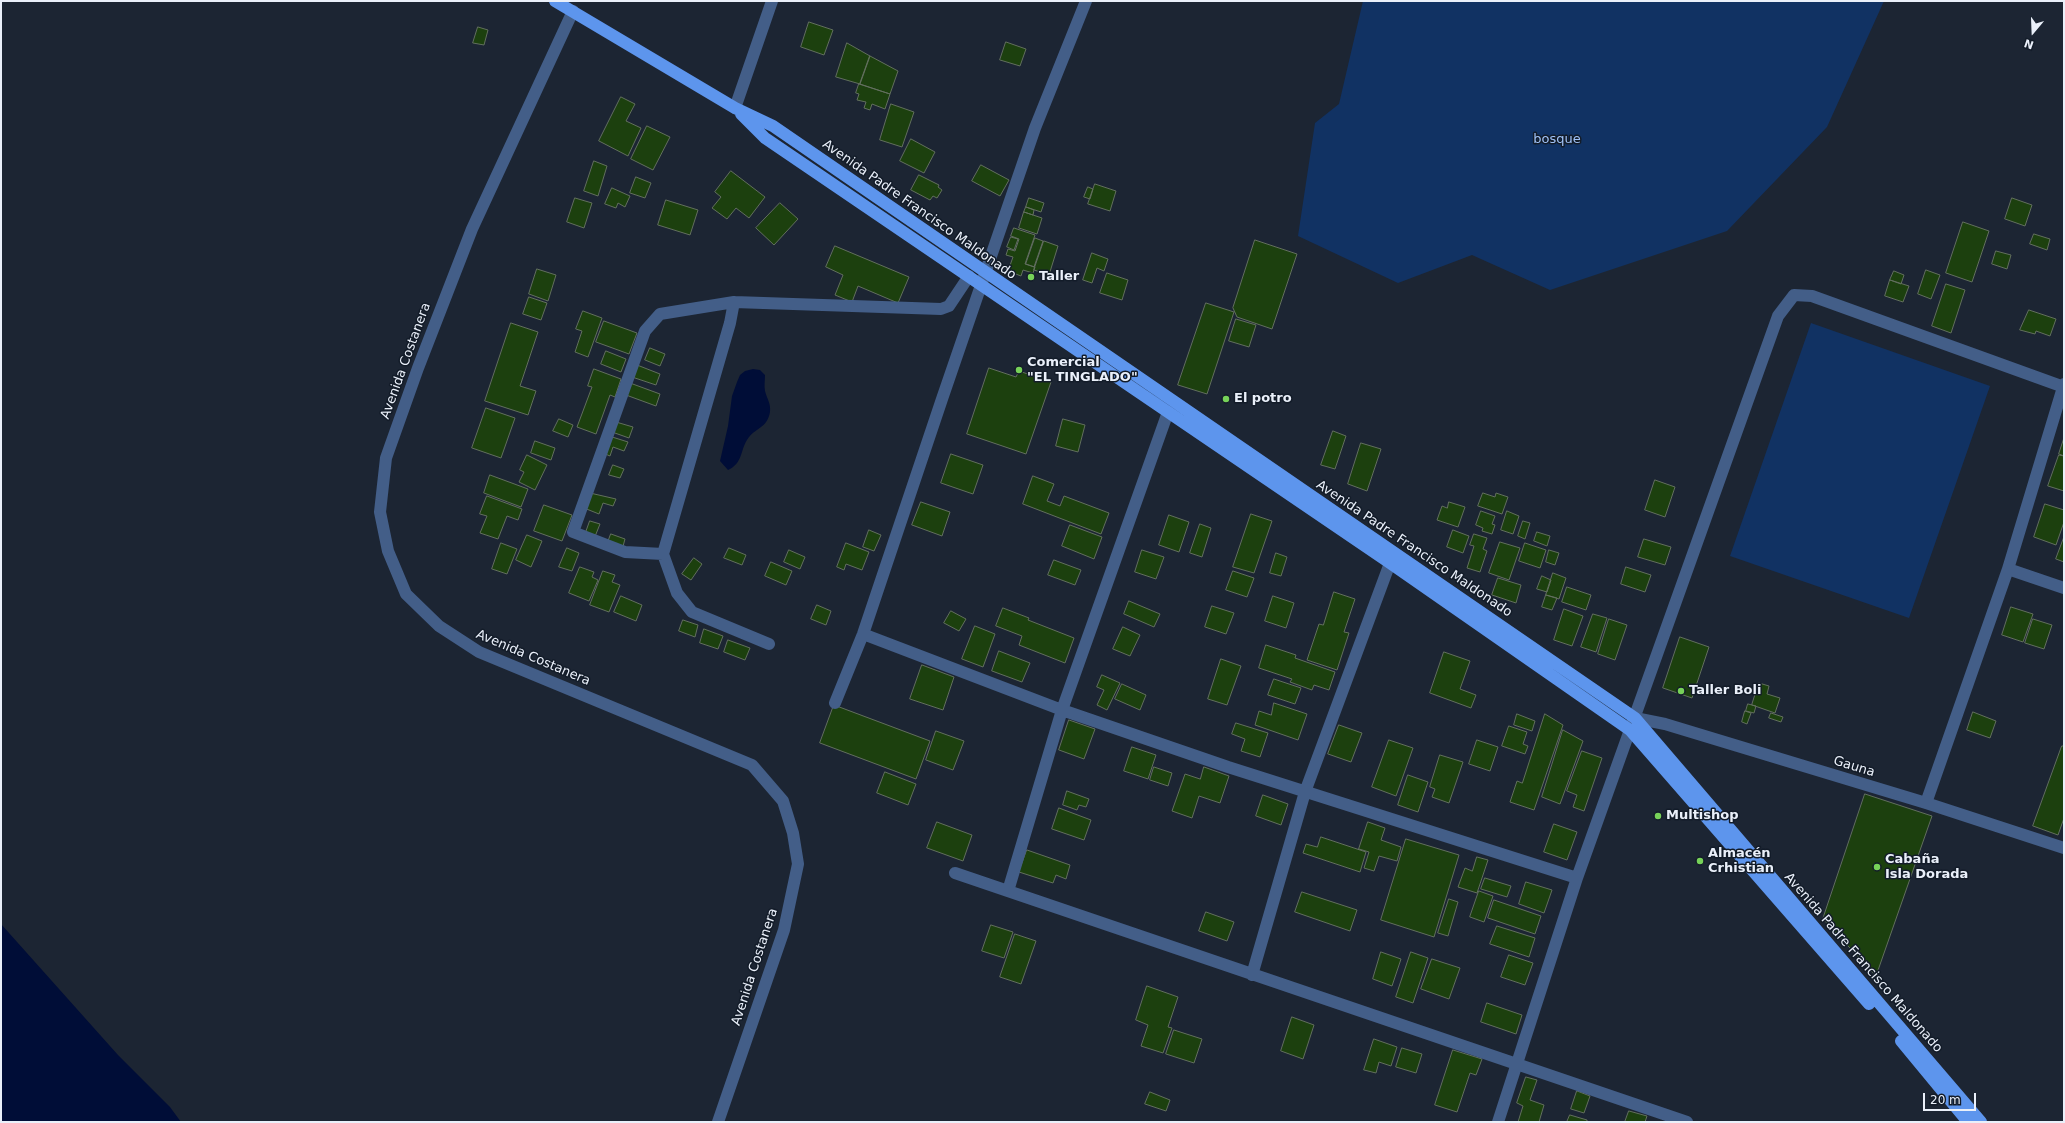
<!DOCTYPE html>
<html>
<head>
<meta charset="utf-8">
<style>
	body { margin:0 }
	#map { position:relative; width:2065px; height:1123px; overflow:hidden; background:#1c2533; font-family:"DejaVu Sans",sans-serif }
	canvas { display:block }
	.frame { position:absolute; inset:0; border:2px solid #eaf0fa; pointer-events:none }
	.north { position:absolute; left:2013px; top:12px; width:40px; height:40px; -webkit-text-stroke:3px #131c29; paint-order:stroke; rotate:199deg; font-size:11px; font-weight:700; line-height:16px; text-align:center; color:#eaf0fa }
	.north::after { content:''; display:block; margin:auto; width:14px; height:18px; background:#eaf0fa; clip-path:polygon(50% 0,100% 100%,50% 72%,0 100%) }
	.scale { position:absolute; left:1923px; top:1093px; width:53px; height:18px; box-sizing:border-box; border:2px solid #eaf0fa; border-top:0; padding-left:5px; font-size:12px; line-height:14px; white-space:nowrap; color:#eaf0fa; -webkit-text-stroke:3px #131c29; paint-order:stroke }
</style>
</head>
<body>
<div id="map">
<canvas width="2065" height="1123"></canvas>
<div class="frame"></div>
<div class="north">N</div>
<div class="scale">20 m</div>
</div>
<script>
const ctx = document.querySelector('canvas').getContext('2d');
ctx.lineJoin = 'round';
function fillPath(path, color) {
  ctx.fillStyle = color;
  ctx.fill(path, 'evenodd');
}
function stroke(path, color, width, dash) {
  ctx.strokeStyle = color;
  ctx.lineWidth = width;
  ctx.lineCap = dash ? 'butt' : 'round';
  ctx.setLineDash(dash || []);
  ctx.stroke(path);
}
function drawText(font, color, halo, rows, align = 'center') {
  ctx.font = font + ' "DejaVu Sans",sans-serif';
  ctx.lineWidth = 3;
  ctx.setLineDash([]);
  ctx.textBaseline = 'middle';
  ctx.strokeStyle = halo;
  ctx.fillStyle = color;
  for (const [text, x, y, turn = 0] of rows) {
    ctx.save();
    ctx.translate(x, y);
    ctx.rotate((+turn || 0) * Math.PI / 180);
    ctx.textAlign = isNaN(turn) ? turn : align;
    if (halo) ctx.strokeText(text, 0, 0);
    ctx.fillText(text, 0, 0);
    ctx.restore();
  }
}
fillPath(new Path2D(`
	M1363,1H1884L1827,127L1727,231L1550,290L1472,255L1398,283L1298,236L1315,123L1339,104Z
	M1811,323L1990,386L1909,618L1730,556Z`), '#113263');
fillPath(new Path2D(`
	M753,369L760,370L765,375C765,380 764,386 765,391C767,399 771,403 770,412C767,429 755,427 747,440C740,451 743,463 728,470L720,461L728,426L732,396L737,382L740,375L745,371Z
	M1,924L118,1055L170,1107L181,1122H1Z`), '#000d37');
const building = new Path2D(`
	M809,22L833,30L824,55L801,47Z
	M478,27L488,30L484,45L473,43Z
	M1006,42L1026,49L1020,66L1000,60Z
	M847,43L870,56L860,84L836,77Z
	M870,56L898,71L890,94L860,84Z
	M859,84L890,94L885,109L872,104L870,110L864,108L866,102L857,100L859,94L856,93Z
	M621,97L635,104L626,121L641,128L628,156L599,141Z
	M891,104L914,112L902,147L880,140Z
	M647,126L670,137L653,170L631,159Z
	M911,139L935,152L924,173L900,161Z
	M594,161L607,166L598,196L584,191Z
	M981,165L1009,180L1000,196L972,181Z
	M731,171L765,197L749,218L736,208L727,219L712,208L721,197L715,192Z
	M919,175L939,185L938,187L942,190L937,198L933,196L930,200L911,190Z
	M636,177L651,183L645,198L630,193Z
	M1095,184L1116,191L1110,211L1088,204Z
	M1088,187L1093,189L1090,199L1084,197Z
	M612,188L630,196L625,207L618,203L616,208L605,204Z
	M575,198L592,203L584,228L567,222Z
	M1029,198L1044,203L1041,212L1026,207Z
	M2012,198L2032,205L2025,226L2005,219Z
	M666,200L698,210L690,235L658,225Z
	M780,203L798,219L774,245L756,228Z
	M1026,207L1034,210L1033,215L1024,212Z
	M1024,212L1042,218L1037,234L1019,228Z
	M1963,222L1989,231L1972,282L1946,273Z
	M1014,228L1035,235L1025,264L1035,267L1033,273L1023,270L1021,276L1008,271L1013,257L1006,255L1008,249L1015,251L1019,239L1011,236Z
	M2034,234L2050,239L2047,250L2030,244Z
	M1011,237L1018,239L1014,250L1007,247Z
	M1035,238L1043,241L1034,267L1026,264Z
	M1255,240L1297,254L1272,329L1237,317L1233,308Z
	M1044,241L1058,246L1049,275L1034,270Z
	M835,246L909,277L898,303L858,286L852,302L835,295L843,275L826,267Z
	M1996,251L2011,255L2007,269L1992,264Z
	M1092,253L1108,259L1104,271L1097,268L1092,283L1083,280Z
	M537,269L556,275L548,301L529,294Z
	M1926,270L1940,275L1931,299L1918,294Z
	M1894,271L1904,275L1901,284L1890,280Z
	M1107,273L1128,280L1122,300L1100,293Z
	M1890,280L1909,286L1903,302L1885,296Z
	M1946,284L1965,290L1951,333L1932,326Z
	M529,297L547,303L541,320L523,314Z
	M1206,303L1234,312L1207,394L1178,385Z
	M2029,310L2056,319L2050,336L2036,331L2035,334L2020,330Z
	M583,311L602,318L588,357L575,352L582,331L576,329Z
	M1236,319L1256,325L1249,347L1229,341Z
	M604,321L637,333L629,354L596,342Z
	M511,323L538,332L520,386L536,391L528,415L485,401Z
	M650,348L665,354L660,366L645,360Z
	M606,351L626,359L621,372L601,364Z
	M637,365L660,374L656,385L632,377Z
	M989,368L1016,377L1019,371L1051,382L1026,454L967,434Z
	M594,369L621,379L615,397L610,395L596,434L577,427L592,387L588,386Z
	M630,383L660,394L656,406L626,395Z
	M486,408L515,418L501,458L472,448Z
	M559,419L573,425L568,437L553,431Z
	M1063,419L1085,425L1078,452L1056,446Z
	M616,422L633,427L629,438L612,432Z
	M1333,431L1346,436L1335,469L1321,465Z
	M609,436L628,442L624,451L613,447L610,456L603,453Z
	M2064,438V456L2059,454Z
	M535,441L555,448L551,460L531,453Z
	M1361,443L1381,449L1367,491L1348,484Z
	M951,454L983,465L973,494L941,483Z
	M527,455L547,465L535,490L519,482L524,472L520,470Z
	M2059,455L2064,456V491L2048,486Z
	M613,465L624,469L620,478L609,475Z
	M490,475L528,489L521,507L484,493Z
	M1033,476L1054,484L1047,501L1060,506L1064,496L1109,513L1101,534L1023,504Z
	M1655,480L1675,487L1665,517L1645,510Z
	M590,493L616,499L613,506L603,503L599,514L584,508Z
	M1483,493L1495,497L1496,493L1508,497L1502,514L1478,506Z
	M487,496L522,509L518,520L507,516L498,539L480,533L487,516L480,514Z
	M921,502L950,512L942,536L912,525Z
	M1449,502L1465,507L1458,527L1437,520L1442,506L1447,508Z
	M2045,504L2064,510V522L2056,545L2034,537Z
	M544,505L572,515L562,541L534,531Z
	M1481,511L1495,516L1492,524L1495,525L1492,534L1482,531L1483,528L1476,525Z
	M1507,511L1519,516L1513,534L1501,530Z
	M1251,514L1272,521L1254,573L1233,567Z
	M1169,515L1189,522L1179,552L1159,545Z
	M590,521L600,524L594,539L585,535Z
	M1523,521L1530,523L1525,539L1518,536Z
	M1200,524L1211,528L1202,557L1190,553Z
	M1070,525L1102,537L1094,559L1062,546Z
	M869,530L881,535L874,551L863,547Z
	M1453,530L1469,536L1463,553L1447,547Z
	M1537,532L1550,536L1547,546L1534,541Z
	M611,534L625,539L622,550L607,545Z
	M1474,534L1487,538L1483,549L1487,551L1480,572L1467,568L1474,546L1470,545Z
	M527,535L542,541L531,567L516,560Z
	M2064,537V562L2056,559Z
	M1644,539L1671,547L1665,565L1638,557Z
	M1500,542L1520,548L1509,580L1489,573Z
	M501,543L517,549L507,574L492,569Z
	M846,543L869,552L862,570L846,564L844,570L837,567Z
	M1525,543L1546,550L1540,568L1519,561Z
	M567,548L579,553L572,571L559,567Z
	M729,548L746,555L742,565L724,558Z
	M789,550L805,557L800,569L784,562Z
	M1142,550L1164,557L1156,579L1135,572Z
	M1549,550L1559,553L1555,565L1546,562Z
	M1276,553L1287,557L1281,576L1270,573Z
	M694,558L702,564L691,580L682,574Z
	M1054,560L1081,570L1075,585L1048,575Z
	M771,562L792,571L786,585L765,576Z
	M580,567L594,572L592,577L598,580L589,601L569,593Z
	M1626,567L1651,575L1645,592L1621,584Z
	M603,571L615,575L612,582L620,585L609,612L590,605Z
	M1233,571L1254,578L1247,597L1226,590Z
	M1553,573L1566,578L1559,599L1546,595Z
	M1542,576L1551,580L1547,592L1537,589Z
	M1498,578L1521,585L1516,603L1492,595Z
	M1567,587L1591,595L1586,610L1562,602Z
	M1334,592L1355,599L1344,632L1349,633L1337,670L1307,660L1319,624L1323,625Z
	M1546,595L1557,598L1552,610L1542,607Z
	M621,596L642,605L636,621L614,612Z
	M1273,596L1294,603L1286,628L1265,621Z
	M1129,601L1160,614L1154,627L1124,614Z
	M817,605L831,611L826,625L811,619Z
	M1212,606L1234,613L1226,634L1205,627Z
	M2011,607L2033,614L2023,642L2002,635Z
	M1003,608L1029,618L1028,620L1074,638L1065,663L1019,645L1022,636L996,626Z
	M1564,609L1583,616L1572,646L1554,640Z
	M951,611L966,619L959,631L944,623Z
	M1593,614L1607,618L1596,652L1581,647Z
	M1609,619L1627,625L1615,660L1598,654Z
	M2033,619L2052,625L2044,649L2025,643Z
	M683,620L698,625L695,637L679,631Z
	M975,626L995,634L983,667L962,659Z
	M1123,627L1140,635L1130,656L1113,649Z
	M704,629L723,636L718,649L700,643Z
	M1680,637L1709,647L1692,698L1663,688Z
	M728,640L750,648L745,660L724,652Z
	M1266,645L1296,655L1295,658L1335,672L1329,690L1314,685L1312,690L1290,682L1292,679L1259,668Z
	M999,651L1030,663L1022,682L992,671Z
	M1444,652L1470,661L1460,689L1476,695L1471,708L1430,693Z
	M1221,659L1241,666L1227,705L1208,699Z
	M922,665L954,677L943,710L910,699Z
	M1102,675L1120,683L1107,710L1097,705L1104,690L1097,687Z
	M1274,679L1301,688L1295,704L1268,695Z
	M1759,683L1769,686L1767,694L1780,698L1775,713L1752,705Z
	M1122,684L1146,695L1140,710L1115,699Z
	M1274,703L1307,714L1298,740L1255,725L1259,711L1271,715Z
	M1748,704L1756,706L1754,713L1746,711Z
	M834,705L930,741L916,779L820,743Z
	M1745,711L1751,713L1747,724L1742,722Z
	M1973,712L1996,721L1990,738L1967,730Z
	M1771,713L1783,717L1781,722L1769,718Z
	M1517,714L1535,721L1532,731L1514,725Z
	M1545,714L1563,725L1534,810L1510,802L1517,781L1522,783Z
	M1069,720L1095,729L1084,759L1059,750Z
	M1236,723L1268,733L1260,757L1241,751L1245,739L1232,734Z
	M1339,725L1362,733L1351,762L1328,754Z
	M1509,726L1527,732L1523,744L1528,746L1525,754L1502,746Z
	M1563,730L1583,741L1560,804L1542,797Z
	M936,731L964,741L953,770L926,760Z
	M1389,740L1413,748L1396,796L1372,787Z
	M1477,740L1498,747L1490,771L1469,764Z
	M2062,746H2064V818L2058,835L2033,826Z
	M1132,747L1156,755L1148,779L1124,771Z
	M1582,751L1602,758L1584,811L1573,807L1577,795L1567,791Z
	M1440,755L1463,762L1449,803L1432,797L1435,789L1430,787Z
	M1154,767L1172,773L1168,786L1150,780Z
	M1204,767L1229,776L1220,803L1199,796L1192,818L1172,811L1185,774L1200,779Z
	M885,772L916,784L908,805L877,793Z
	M1408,775L1428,782L1418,812L1398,805Z
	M1067,791L1089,799L1086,807L1079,805L1077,810L1063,805Z
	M1865,794L1932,816L1876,976L1823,919Z
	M1263,795L1288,804L1281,825L1256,816Z
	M1059,808L1091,820L1084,840L1052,829Z
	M937,822L972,835L963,861L927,848Z
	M1368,822L1385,828L1381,840L1401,847L1397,861L1379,856L1374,871L1364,868L1369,852L1359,849Z
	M1554,824L1577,832L1567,860L1544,852Z
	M1321,837L1366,852L1360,872L1303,853L1306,844L1317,847Z
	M1406,839L1459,855L1434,937L1381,920Z
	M1027,850L1070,865L1066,879L1056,875L1053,883L1019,872Z
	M1477,857L1488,860L1477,893L1458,887L1465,868L1472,871Z
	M1485,878L1511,886L1507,897L1481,889Z
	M1526,882L1552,890L1544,913L1519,904Z
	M1479,891L1493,896L1484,922L1470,917Z
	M1302,892L1357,910L1350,931L1295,912Z
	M1449,899L1458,902L1448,936L1438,933Z
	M1494,900L1541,916L1535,934L1488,918Z
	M1206,912L1234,922L1227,941L1199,931Z
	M991,925L1013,932L1004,958L982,951Z
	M1497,926L1535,938L1529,957L1490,944Z
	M1015,934L1036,941L1021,984L1000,977Z
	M1381,952L1401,959L1392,986L1373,979Z
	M1411,952L1428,958L1413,1003L1396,997Z
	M1509,955L1533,963L1525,985L1501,977Z
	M1432,959L1460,968L1449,999L1421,989Z
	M1147,986L1178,997L1168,1027L1172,1028L1163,1053L1141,1046L1148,1025L1136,1020Z
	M1487,1003L1522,1015L1516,1034L1481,1022Z
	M1292,1017L1314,1025L1303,1059L1281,1051Z
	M1174,1030L1202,1039L1194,1063L1166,1054Z
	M1374,1039L1397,1047L1391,1066L1379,1062L1376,1073L1364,1070Z
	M1402,1048L1422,1054L1416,1073L1396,1067Z
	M1453,1050L1482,1059L1476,1075L1470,1073L1457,1112L1435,1105Z
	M1526,1077L1537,1080L1530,1100L1544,1105L1539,1122H1518L1523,1106L1517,1103Z
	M1577,1091L1590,1096L1584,1113L1571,1109Z
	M1150,1092L1170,1100L1166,1111L1145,1104Z
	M1629,1111L1647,1116L1645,1122H1625Z
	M1570,1115L1587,1120V1122H1567Z`);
fillPath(building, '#1c400e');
stroke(building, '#626f5e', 1);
stroke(new Path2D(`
	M573,11L472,229L418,368L386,458L380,512L388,551L406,594L439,626L479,652L752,765L783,801L793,833L798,864L784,930L718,1122
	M735,108L772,1
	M734,302L730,323L663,554L677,593L692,612L769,644
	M663,554L625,552L573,532L645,331L660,314L734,302L941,309L949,306L969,276
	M2008,569L2064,588
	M863,634L1062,710L1228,767L1577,878
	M835,703L863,634L942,399L1035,128L1086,1
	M1635,718L1665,724L1926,803L2064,848
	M1926,803L2008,569L2064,384
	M955,873L1687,1122
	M1008,891L1062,710L1168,412
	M1252,975L1305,792L1390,563
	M1498,1122L1577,878L1778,316L1794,295L1812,296L2064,387`), '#435e88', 12);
stroke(new Path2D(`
	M555,1L735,108L773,126L1635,718L1981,1122
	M741,114L765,138L1390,563L1630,730L1869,1004
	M1901,1041L1968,1122`), '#5d95ed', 12);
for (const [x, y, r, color] of [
	[1031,277,4,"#77d259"],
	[1019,370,4,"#77d259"],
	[1226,399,4,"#77d259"],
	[1681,691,4,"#77d259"],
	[1658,816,4,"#77d259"],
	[1700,861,4,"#77d259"],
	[1877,867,4,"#77d259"]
]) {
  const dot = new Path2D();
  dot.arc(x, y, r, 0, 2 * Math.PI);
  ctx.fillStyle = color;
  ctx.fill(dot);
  stroke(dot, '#131c29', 1.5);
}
drawText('13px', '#a0c2f7', '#131c29', [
	["bosque",1557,140]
]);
drawText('13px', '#eaf0fa', '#131c29', [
	["Avenida Padre Francisco Maldonado",919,210,35],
	["Avenida Costanera",406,361,-70],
	["Avenida Padre Francisco Maldonado",1414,549,34],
	["Avenida Costanera",533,658,23],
	["Gauna",1854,767,17],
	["Avenida Padre Francisco Maldonado",1863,963,49],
	["Avenida Costanera",755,967,-72]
]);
drawText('bold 13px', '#eaf0fa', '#131c29', [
	["Taller",1039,277],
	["Comercial",1027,363],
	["\"EL TINGLADO\"",1027,378],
	["El potro",1234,399],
	["Taller Boli",1689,691],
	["Multishop",1666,816],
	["Almacén",1708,854],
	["Crhistian",1708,869],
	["Cabaña",1885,860],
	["Isla Dorada",1885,875]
], 'left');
</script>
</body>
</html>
